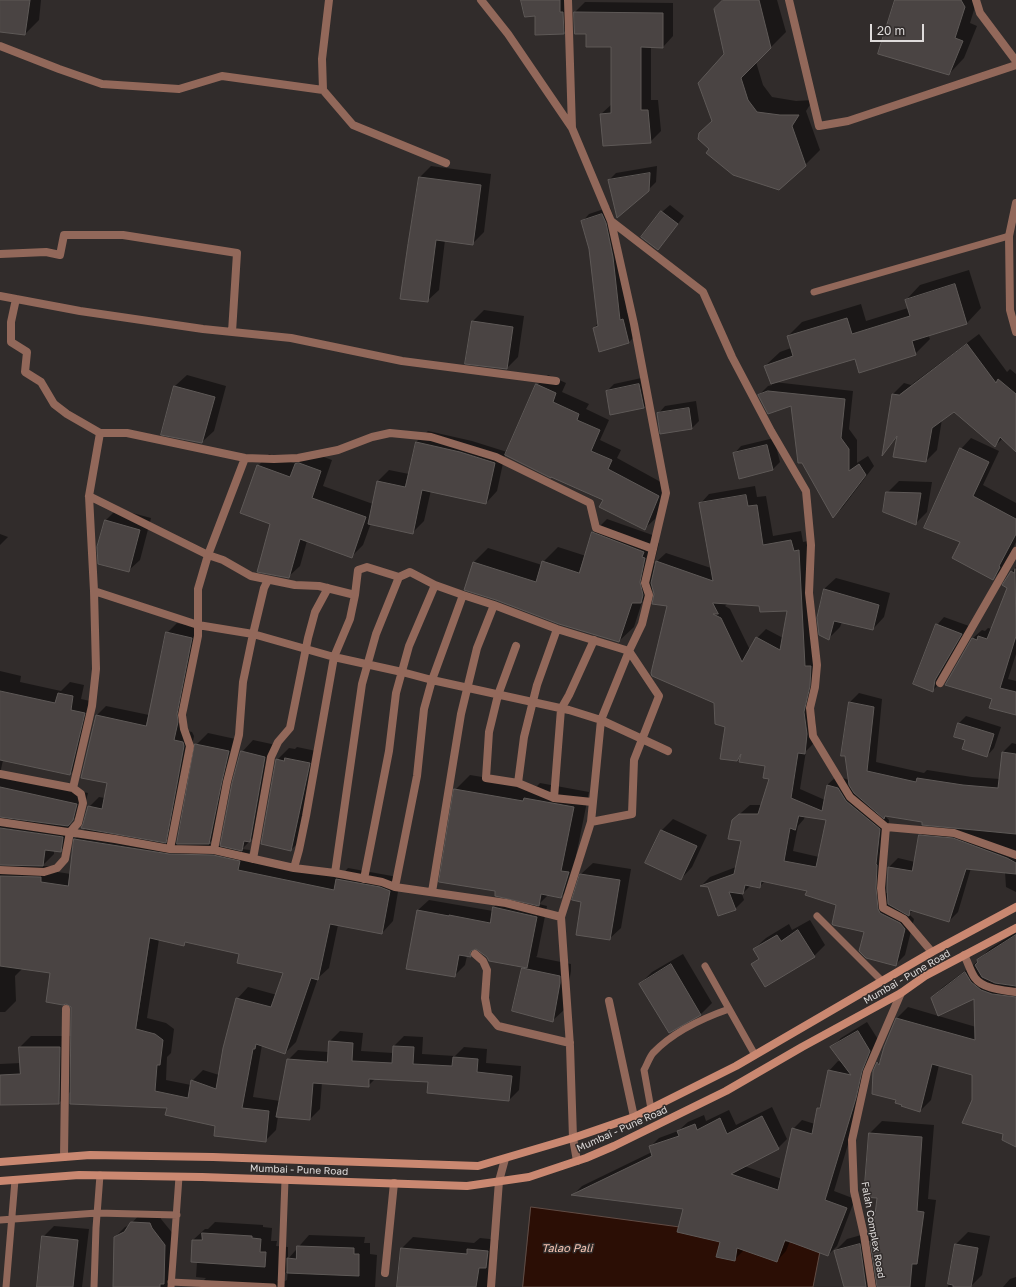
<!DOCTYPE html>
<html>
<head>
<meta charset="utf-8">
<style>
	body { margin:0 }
	#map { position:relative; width:1016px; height:1287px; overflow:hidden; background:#312c2b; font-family:"Golos Text",sans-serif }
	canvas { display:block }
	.scale { position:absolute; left:870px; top:24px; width:54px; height:18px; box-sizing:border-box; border:2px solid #dfdcdb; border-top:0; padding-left:5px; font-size:12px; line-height:14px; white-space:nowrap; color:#dfdcdb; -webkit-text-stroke:3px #312c2b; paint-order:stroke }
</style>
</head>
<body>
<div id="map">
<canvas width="1016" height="1287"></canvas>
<div class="scale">20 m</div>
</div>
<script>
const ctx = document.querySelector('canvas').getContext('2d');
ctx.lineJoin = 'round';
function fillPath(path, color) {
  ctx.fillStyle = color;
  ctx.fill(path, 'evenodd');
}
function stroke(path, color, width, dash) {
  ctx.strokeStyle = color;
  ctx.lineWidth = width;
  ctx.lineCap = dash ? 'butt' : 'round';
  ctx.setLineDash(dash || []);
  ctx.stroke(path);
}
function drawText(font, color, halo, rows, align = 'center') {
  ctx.font = font + ' "Golos Text",sans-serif';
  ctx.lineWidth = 3;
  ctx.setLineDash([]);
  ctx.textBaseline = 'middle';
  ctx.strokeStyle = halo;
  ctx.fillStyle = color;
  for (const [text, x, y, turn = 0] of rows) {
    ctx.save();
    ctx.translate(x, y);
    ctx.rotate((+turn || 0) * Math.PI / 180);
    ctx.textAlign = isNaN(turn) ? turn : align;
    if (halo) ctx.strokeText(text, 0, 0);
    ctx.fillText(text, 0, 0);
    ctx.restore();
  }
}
const water = new Path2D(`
	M531,1207L821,1246L813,1287H523Z`);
fillPath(water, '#2b0e05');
stroke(water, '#614c45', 1);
fillPath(new Path2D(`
	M0,0H41L39,20L25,34L0,31Z
	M522,0H571L572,25L563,33L536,15Z
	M724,0H777L786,32L756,62L763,85L772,97L796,101L813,100L806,111L820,150L805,165L711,149L713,120L726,54Z
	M896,0H977L970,23L977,26L964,58L949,74Z
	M585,2L673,3V36L663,47H651V100H658L661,131L650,142L601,114L612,104V46L587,33L575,12Z
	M431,166L491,174L484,232L472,244L445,240L439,290L427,301L409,245L420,177Z
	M657,166L656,182L648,190L609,180L616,173Z
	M670,205L684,216L658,249L662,212Z
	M610,207L613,215L621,249L627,313L630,312L636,335L629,342L600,350L594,328L598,323L590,248L582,222L589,214Z
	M969,270L981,308L967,323L928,335L930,339L915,354L855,358L774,382L853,391L849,429L857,440V463L868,456L874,466L842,508L833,516L792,405L759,395L768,386L772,385L765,366L780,352L791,348L788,336L802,322L861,304L866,321L908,308L906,300L920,285Z
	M484,310L524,316L518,357L507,368L473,321Z
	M979,334L1007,372L1010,369L1016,374V451L1002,439L995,446L954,410L942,419L937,450L926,461L895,456L898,436L883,453L893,394L904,383L911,385Z
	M187,375L226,386L214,431L202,442L162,434L175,386Z
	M548,375L566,383L562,392L589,404L586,409L609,420L600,440L621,450L617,458L668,486L655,519L644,529L604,500L551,476L505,454L497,491L486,503L431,490L424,521L413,532L371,523L363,545L352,556L307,541L300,566L288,577L271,523L258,466L269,454L296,464L307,453L310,452L332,460L323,486L373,504L378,481L389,470L409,474L416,442L428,431L472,441L507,452L537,385Z
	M646,377L651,400L644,407L607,391L614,384Z
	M696,401L699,421L692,428L661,433L658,414L665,406Z
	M774,438L780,462L773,469L734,454L741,446Z
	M971,438L999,451L983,485L1016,503V542L1009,556H1010L1003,568L993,579L962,541L961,449Z
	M899,481L932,482L927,512L916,523L887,493Z
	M755,486L757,497L766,496L773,536L801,531L803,542L808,541L814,657H820L819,676L813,702L816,724L814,743L806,751L800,789L825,800L827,785L837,776L849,780L850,702L859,693L882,699L876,762L924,773L927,770L972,777L1000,779L1003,752L1012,743L1016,744V892L1006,887L1005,872L971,868L958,912L949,921L913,910L909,914L914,919L905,955L895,965L865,932L837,905L808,890L765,881L759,887L751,885L742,894L744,900L735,909L709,886L702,885L710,877L736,867L742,840L733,820L750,805H762L771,778L766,765L741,756L737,760L726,726L668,605L655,594L654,589L642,602L634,627L619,641L465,589L474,562L488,548L542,565L543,562L558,547L586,556L593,533L607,519L658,537L656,542L659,543L654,564L666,553L711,568L700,504L709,494ZM728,603L759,605L788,610L783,638L766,629L757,638L750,650L730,609L725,606ZM884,815L956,827L963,829L929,827L920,836L915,862L898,858L889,867L887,893H886L885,878V855L889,820ZM805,816L827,819L819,857L793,851L798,826L804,819Z
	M117,509L151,518L140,560L128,571L106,520Z
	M0,534L8,537L0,545Z
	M1016,567V654L1008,679L1016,681V714L994,698L973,638L982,630L985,631L988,628L992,629L1009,588L1011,572Z
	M836,578L890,593L884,617L873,629L842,622L840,627L829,638L818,618L824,589Z
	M944,617L969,626L940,683L933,690L937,625Z
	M177,623L201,628L186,703L187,712L183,730L192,732L194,736L175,832L166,841L178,843L196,745L208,733L240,740L221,832L208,844L222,845L242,752L253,740L276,745L261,830L242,849L250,850L248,859L339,878L348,868L392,876L400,880L393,921L382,933L338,925L329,968L318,978L296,1042L285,1053L262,1045L253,1097L280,1101L288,1060L298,1050L329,1052L330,1041L340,1031L363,1033L361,1051L393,1053L394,1046L404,1036L423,1037L422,1054L455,1056L464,1047L487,1049L486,1063L521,1066L519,1090L509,1100L429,1081L376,1078L368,1086L322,1082L320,1109L310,1119L278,1116L276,1130L265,1141L216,1125L168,1107L71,1091L59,1103L0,1104V1064L21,1063L20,1047L31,1036H72V1009L51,972L23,968L15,976L16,1001L5,1012H0V671L21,676L20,682L61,691L70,682L84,685L81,699L95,702L81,763L70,774L3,760L0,774L88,793L84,808L68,825L74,826L72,840L60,851L54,850V854L42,866H52L51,871L71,874L75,839L86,828L89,807L99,797L105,798L108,782L96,716L106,706L149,715L167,633ZM159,939L184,944L187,942L240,953L285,972L277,995L248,987L237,999L219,1075L203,1070L192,1081L191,1085L166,1080L167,1057L171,1053L174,1029L166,1023L147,1018Z
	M966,716L1001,727L994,748L987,756L966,739L959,723Z
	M297,747L321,752L303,838L291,850L277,760L289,748L295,749Z
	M470,775L537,786L540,783L589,792L576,856L584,857L576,882L561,897L548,895L539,904L547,906L537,956L536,957L571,964V971L564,1010L552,1021L523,969L525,966L487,956L478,949L470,956H467L465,965L454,976L407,969L418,910L429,900L493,911L494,907L504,897L496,891L455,790Z
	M673,819L707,835L692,867L681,879L646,863L662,830Z
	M593,863L631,869L621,928L609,939L581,874Z
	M810,920L825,945L814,956L753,964L759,958L754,949L766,938L789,924L792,930Z
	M1016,932L1015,986L1016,1146L973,1101V1075L939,1065L931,1100L920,1111L903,1104L897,1100L874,1072L878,1063L881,1060L885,1047L897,1018L908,1007L976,1027L974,998H932L943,987L977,962L978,964L979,962L978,960L990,949Z
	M683,954L712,1003L701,1014L669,1032L640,984L652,972Z
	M867,1022L879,1041L834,1191L855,1199L837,1246L828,1255L790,1241L786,1251L777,1261L744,1250L734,1260L721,1241L684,1208L573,1195L582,1186L652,1152L650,1147L659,1138L678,1131L688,1122L704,1115L706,1121L729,1110L736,1125L772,1107L787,1139L778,1148L744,1166L782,1179L793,1129L802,1120L815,1124L818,1108L822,1104L829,1071L838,1061L843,1062L832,1047L841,1038Z
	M882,1121L934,1125L928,1199L936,1200L925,1287H843L844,1285L835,1251L847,1239L872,1232L873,1240L879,1197L870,1133Z
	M141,1213L160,1214L161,1219L174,1235L173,1287H113L114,1285L115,1237L125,1227L130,1225Z
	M215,1222L263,1225V1227L272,1228L271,1241H277L276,1246L288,1247V1259L309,1235L365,1237L364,1243H370V1254L377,1255L375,1287H197L206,1278L196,1277L197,1262L193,1240L205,1229H208ZM288,1270L287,1280L285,1281H277Z
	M54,1226L89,1229L82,1287H38L43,1237Z
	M968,1232L990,1236L982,1275L970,1287H948L956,1244Z
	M413,1237L474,1243L480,1238L499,1240L494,1287H398L402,1248Z
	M1016,1277V1287H1003L1010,1279Z`), '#0007');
const building = new Path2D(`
	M0,0H30L25,35L0,32Z
	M521,0H560V12H563L564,34L535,35V16L525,17Z
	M723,0H759L771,48L741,78L748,100L757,112L780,115H799L792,126L806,166L779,190L733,175L706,153L709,149L698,139L699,133L712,121L698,83L724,54L714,9Z
	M895,0H961L965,7L955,38L963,41L949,75L878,54Z
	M574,12L663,13V48L641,47V110H648L651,143L603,146L600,114L611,113V47H586V34H575Z
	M650,173L649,191L617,218L608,180Z
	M419,177L481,185L473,245L436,240L428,302L400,299L408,244Z
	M661,211L678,224L658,250L641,237Z
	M602,214L606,223L613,257L620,320L623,319L629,343L599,352L593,328L598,326L589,249L581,221Z
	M955,284L967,324L912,341L916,355L859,373L855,359L771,384L764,366L793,356L787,336L847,318L852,334L910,316L905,300Z
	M472,321L513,327L507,369L465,364Z
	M967,344L996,383L998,379L1016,394V452L1000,437L995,447L954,412L932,428L926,462L893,457L897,436L882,456L892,394L899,395Z
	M536,384L556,393L553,402L579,414L577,420L600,430L591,451L612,460L608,469L659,496L645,530L599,507L603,500L551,477V478L505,455Z
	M639,384L644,408L610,415L606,391Z
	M174,386L215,397L202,443L161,435Z
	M768,391L845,399L841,438L849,449V471L859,464L866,475L833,518L802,463H798L791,406L768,414L758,395Z
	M689,408L692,429L660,434L657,413Z
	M416,442L460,452L495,463L486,504L422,490L413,534L368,524L377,481L405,487Z
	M767,445L773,470L739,479L733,453Z
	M960,448L989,462L973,496L1016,519V534L999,566L1000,567L993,580L952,558L960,542L924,528Z
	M299,463L321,471L312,498L366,517L352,558L300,539L289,578L257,572L270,524L240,513L257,465L290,477L295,464Z
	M886,492L921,493L916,525L883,512Z
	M746,495L748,506L757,505L763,545L791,540L794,551L799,550L805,666H811L810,686L804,712L807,734L805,754L798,753L791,798L822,811L827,785L838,788L846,801L880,829L876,864L877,865L876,888L878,909L880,913L900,923L905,929L896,966L866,958L859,951L864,932L833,925L832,924L836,905L805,895L807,891L761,881L760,888L745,885L743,894L729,892L736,910L718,916L708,887L700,886L734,874L741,841L728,839L732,820L739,814H758L769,779L763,778L765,766L739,762L741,754L737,761L720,759L725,727L715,724L714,703L652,676L651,673L667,606L652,604L654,594L651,583L656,561L713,581L699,503ZM713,603L759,606L760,612L787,611L780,650L756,637L742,662L721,618L713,614H718ZM799,816L826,820L816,867L784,861L790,828L795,830Z
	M105,520L140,530L129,572L98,564L97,547Z
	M592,532L644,552L642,557L645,558L640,582L643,595L641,603H632L619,642L559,624L496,600L464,590L473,562L536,582L542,561L579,573Z
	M1015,569L1016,636L1000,688L1016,692V715L989,708L992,699L945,685L972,638L977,640L978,636L987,639L1007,588L1002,585L1011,571L1014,573Z
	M824,589L879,605L873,630L834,621L829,640L819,635L817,618Z
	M936,624L962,634L935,680L933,692L913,684Z
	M166,632L192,638L177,714L178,722L174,740L183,742L184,746L166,843L81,828L83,824L88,806L102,809L107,783L81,778L96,715L146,726Z
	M0,691L55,703L58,693L73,696L71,710L85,713L70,775L0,760Z
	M849,702L874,707L867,771L916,782L917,778L963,785L998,788L1002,752L1016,754V834L922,825V822L885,816L884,819L854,793L849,785L845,756H841Z
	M958,723L994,734L987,757L962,749L965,740L954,737Z
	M195,744L229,751L222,781L209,844H177Z
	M241,751L265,757L250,842L244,841L242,851L220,846L232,783Z
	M285,758L310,763L291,851L261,844L276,759L284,761Z
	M0,787L77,804L73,820L68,826L0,817Z
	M454,789L523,801L524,798L574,807L561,871L569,872L561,898L541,894L539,906L495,896V891L439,882Z
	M0,828L63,837L61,852L45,850L43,866L0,865Z
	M661,830L697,846L681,880L645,863Z
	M919,835L953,838L1007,858L1016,863V874L966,869L949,922L910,910L909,916L888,904L887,888L888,867L912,871Z
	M74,839L169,854L213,855L240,861L238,870L334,890L336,879L380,887L390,891L382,934L330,924L318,980L311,978L285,1054L256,1044L255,1049H253L242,1108L269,1111L266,1142L214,1136L215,1126L165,1115L167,1108L70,1104L71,1007L66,1004L63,1005L46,1002L50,973L0,966V876L41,877V882L68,886ZM150,938L184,946L185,942L239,954L237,963L283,973L271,1007L236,998L223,1048L216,1089L191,1080L188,1098L155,1091L157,1065H160L163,1040L155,1034L136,1029Z
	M580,874L620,880L610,940L576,935L581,902L572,900Z
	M493,907L537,917L527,968L489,961L487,957L476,949L471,951L470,953L471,957L459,955L455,977L406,969L417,910L449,916V915L490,923Z
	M798,930L815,957L765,987L751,964L759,959L753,949L777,935L781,941Z
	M1016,935V986L995,983L982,977L975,965L978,962L977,960Z
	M671,964L701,1015L669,1033L639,984Z
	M522,968L560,976V983L553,1022L512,1011Z
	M965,972L971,982L981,990L992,994L1016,997V1147L1002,1140L1003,1134L962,1123L972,1100V1075L932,1064L920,1112L901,1106L902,1105L895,1103L896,1100L872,1094L873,1071L877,1062L879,1065L884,1047L896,1018L975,1040L974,999L938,1016L931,998Z
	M858,1031L870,1051L862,1071L856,1098L825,1200L847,1208L828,1256L785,1240L777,1262L737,1248L735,1261L716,1257L720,1242L677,1232L683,1209L571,1195L652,1156L649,1146L679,1136L677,1131L695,1124L697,1130L720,1118L727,1134L762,1116L779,1149L731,1174L778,1190L792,1128L812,1134L817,1108H820L828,1070L851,1075L830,1047Z
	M329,1041L353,1043L352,1061L392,1063L393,1046L414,1047L413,1064L452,1066L453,1057L478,1059L477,1072L512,1076L509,1101L427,1093L428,1082L369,1079V1087L313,1083L310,1120L276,1117L287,1059L327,1062Z
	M19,1047H60L59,1104L0,1105V1075L20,1074Z
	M869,1133L922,1137L917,1211L924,1212L917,1264H912L910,1287H877L870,1241L872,1240L877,1198L864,1197Z
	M131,1222L150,1223L152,1228L165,1245L164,1284H160V1287H113L114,1237L124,1232Z
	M202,1233L252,1236V1238L261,1239L260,1252H266L265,1267L191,1262L192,1240H202Z
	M42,1236L78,1240L73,1287H37Z
	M860,1244L866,1287H844L834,1251Z
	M955,1244L978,1248L971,1287H953V1285L948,1284Z
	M297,1246L354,1248V1254H359V1276L287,1273V1258L296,1259Z
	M401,1248L467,1254V1249L488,1251L486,1268H479L476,1287H397Z`);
fillPath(building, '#4a4443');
stroke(building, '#5e5957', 1);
stroke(new Path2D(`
	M814,292L1009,236
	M817,916L882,981
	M705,966L755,1055
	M651,1109L644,1070C647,1065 649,1058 653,1053C672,1033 703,1018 729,1009
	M0,1220L97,1213L177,1215
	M171,1282L273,1287
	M6,1287L15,1180
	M94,1287L96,1228L100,1175
	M171,1287L179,1177
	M281,1287L285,1180`), '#92685a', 7);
stroke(new Path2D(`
	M329,0L322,59L323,90L353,125L446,163
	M481,0L508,34L572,128
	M568,0L572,128L611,221
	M789,0L819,126L848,121L1016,65
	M976,0L980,13L1016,61
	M0,46L59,69L102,84L179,89L222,76L323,90
	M1016,203L1009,236L1010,310L1016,332
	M0,254L46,252L60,255L64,235H123L237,253L232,332
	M0,296L80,311L203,329L291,338L402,361L556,381
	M16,299L11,322V342L27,352L25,372L41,382L54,404L67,414L100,433
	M89,496L208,555L223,560L251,576L295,585L319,586L355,595L358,570L367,567L399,577L410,572L435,585L463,595L494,605L557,629L629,651L601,720L591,822
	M653,549L596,528L590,503L496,457L431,437L390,433L372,437L338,450L298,458L274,459L245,458L127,433H100L89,496L94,591L198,625L253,634L334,657L402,672L432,680L569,710L601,720L668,751
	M516,646L498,695L489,732L486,778L518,783L554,798L592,802
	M940,683L1016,551
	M0,774L73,788L92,706L96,669L94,591
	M518,783L524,737L537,685L557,629
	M554,798L561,709L569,695L594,640
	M0,822L115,839L170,849L214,850L294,868L335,873L382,882L395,887L506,903L561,917L570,1046L573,1138L577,1161
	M886,827L954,833L1016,855
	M170,849L190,746L184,729L182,715L198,636V589L208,555L245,458
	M214,850L227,782L239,735L243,682L253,634L264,588L268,580
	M253,859L271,757L278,742L290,728L308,638L315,612L328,588
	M294,868L299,850L306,816L334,657L350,619L355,595
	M0,870L44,872L57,868L65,859L70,832L78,823L83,803L81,794L73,788
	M335,873L362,684L376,634L399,577
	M364,879L389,751L396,693L409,646L435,585
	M395,887L417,776L424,709L432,680L463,595
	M432,892L461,714L477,648L494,605
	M561,917L591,822L632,814L634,760L659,696L629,651L642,624L649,595L645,583L666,493L634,324L611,221L703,292L732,357L771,431L806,491L811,545L809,593L817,665L815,687L810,708L813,736L850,797L886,827L881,888L883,908L904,919L932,952
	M475,954L483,961L487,970L485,998L488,1014L498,1026L570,1043
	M964,955C968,962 970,971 975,978C983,989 1003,990 1016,992
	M609,1001L634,1117
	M64,1157L66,1009
	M385,1273L394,1183
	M872,1287L864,1235L854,1191L852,1140L867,1072L901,993`), '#92685a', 8);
stroke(new Path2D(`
	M491,1287L499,1181L505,1159`), '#92685a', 8);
stroke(new Path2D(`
	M0,1162L90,1155L213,1157L478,1166L573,1138L634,1117L736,1066L932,952L1016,907
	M0,1181L79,1175L202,1177L467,1186L529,1177L586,1158L614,1146L726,1091L802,1047L901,993L925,976L1016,928`), '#ca8871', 8);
drawText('10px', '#dfdcdb', '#312c2b', [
	["Mumbai - Pune Road",907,977,-30],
	["Mumbai - Pune Road",622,1129,-24],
	["Mumbai - Pune Road",299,1170,2],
	["Falah Complex Road",873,1230,80]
]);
drawText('italic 11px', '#f6c3b1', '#312c2b', [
	["Talao Pali",567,1249]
]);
</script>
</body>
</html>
